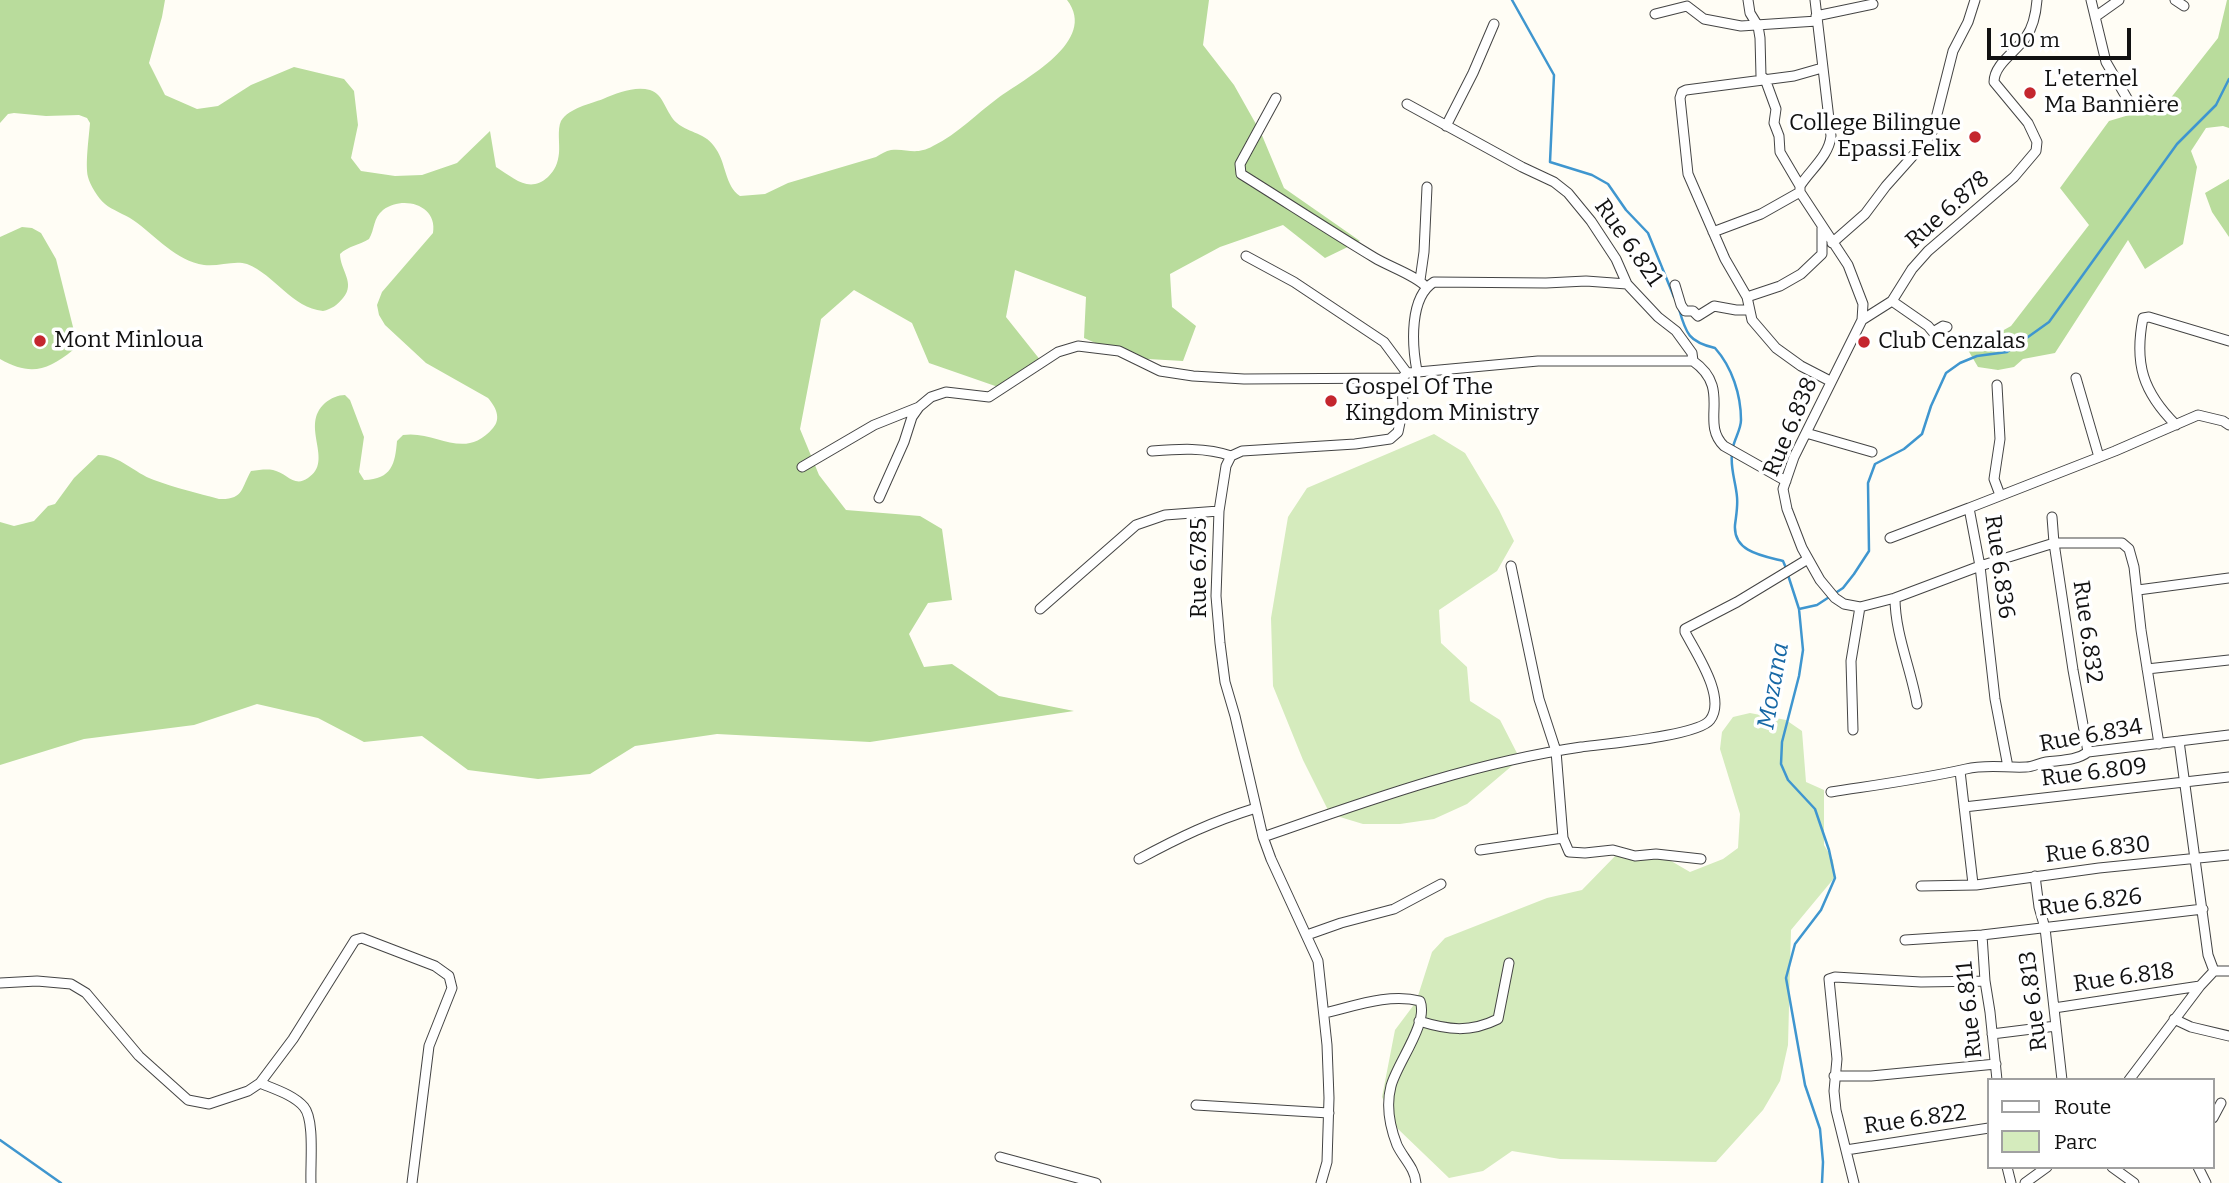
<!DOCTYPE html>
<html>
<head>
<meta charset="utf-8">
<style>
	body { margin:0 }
	#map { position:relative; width:2229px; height:1183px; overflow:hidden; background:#fffdf5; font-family:Bitter,serif }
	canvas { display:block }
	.legend { position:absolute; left:1987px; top:1078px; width:228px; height:91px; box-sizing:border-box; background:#fff; border:2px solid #a0a0a0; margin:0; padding:9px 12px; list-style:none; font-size:21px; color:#111 }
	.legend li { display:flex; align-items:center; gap:14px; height:35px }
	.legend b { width:35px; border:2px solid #a0a0a0 }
	.scale { position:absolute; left:1987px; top:28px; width:144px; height:32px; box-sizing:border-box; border:4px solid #111; border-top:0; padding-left:9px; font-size:21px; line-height:24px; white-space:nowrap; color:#111; -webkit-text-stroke:5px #fff; paint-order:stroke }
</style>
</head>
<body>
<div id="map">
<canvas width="2229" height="1183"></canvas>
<ul class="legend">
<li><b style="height:9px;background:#fff"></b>Route</li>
<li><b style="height:19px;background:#d5ebbd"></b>Parc</li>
</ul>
<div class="scale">100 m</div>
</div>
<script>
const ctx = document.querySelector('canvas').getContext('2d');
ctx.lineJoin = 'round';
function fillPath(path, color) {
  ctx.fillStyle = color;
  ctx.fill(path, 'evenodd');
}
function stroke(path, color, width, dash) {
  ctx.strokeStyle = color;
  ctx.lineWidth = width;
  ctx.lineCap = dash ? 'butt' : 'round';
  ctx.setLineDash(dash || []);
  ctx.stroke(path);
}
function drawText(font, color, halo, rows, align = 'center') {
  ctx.font = font + ' Bitter,serif';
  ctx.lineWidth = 7;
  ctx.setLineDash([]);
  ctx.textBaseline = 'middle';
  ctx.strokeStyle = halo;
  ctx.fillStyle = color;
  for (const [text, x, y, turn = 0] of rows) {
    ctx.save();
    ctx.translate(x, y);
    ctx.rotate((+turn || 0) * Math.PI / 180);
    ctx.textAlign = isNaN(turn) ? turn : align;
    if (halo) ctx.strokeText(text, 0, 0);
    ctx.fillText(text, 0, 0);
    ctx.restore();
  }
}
fillPath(new Path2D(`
	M1434,434L1465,453L1499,510L1514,541L1497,571L1439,610L1441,643L1467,667L1470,701L1500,720L1520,759L1467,804L1434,819L1400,824H1363L1330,814L1303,760L1273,686L1271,618L1288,517L1307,488Z
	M1750,713L1786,720L1802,731L1806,782L1824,790V845L1833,860L1835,877L1791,930L1788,1045L1780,1081L1763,1110L1716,1162L1560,1159L1512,1151L1483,1171L1449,1178L1398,1129L1382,1097L1395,1030L1416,1002L1432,952L1445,938L1547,898L1582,890L1620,851L1659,854L1690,872L1723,859L1738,848L1740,814L1720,749L1722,732L1733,717Z`), '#d5ebbd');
fillPath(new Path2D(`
	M0,0H165L162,17L149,63L165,95L197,109L218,106L251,85L294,67L344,79L354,91L358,125L351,158L361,171L395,176L422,175L457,163L490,131L496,167C514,178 529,194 548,177C555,170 558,163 559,153C560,144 557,130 561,121C569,108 590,104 603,99C618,93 634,86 650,90C664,94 666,114 677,123C690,134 706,132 716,149C726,163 725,186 740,196L765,194L788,183L876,157C881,154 886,151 891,150C907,148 915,156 933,146C959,133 975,115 998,98C1024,79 1099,41 1067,0H1209L1203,45L1234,85L1261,133L1284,188L1360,241L1325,258L1283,225L1220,247L1170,274L1172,307L1196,326L1183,361L1130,358L1084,338L1086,297L1015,270L1006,317L1045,366L1001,388L929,363L912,323L854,290L821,319L800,429L819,475L846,510L920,516L942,529L952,600L928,603L909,634L924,667L952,664L999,696L1074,711L870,742L717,734L635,746L590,774L538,779L468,770L422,736L364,742L318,718L257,704L194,725L84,739L0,765V522L14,526L34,521L48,506L55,504L74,478L98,455C120,455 134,473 154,480C175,488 198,493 219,499C244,500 241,488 251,471C259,470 266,469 273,470C287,473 294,488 308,478C335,461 299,426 325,403C331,398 338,395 345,395L350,400L364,437L359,472L364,480C392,479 395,464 397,441L403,435C437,430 464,462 493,428C502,418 495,406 488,398L426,363L385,325L379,315L377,305L382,292L433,233C438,205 403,195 383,210C373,218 375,229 369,239C360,245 348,246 340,254C340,270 356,283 343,298C337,305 332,309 323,311C292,308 275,275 247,264C234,260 218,267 204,265C176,261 156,236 133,220C124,214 112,210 105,204C98,198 90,185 88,177C85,164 89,137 90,123L87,118L79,115L46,116L14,113L8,114L0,123Z
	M2227,0H2229V128L2223,126L2206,128L2191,151L2197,167L2183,244L2145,269L2128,240L2055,353L2023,359L2014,367L1998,370L1978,367L1968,350L2011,326L2089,225L2060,188L2109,121L2166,104L2218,38Z
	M2229,179V237L2212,212L2205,193Z
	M22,227L32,228L41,233L56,259L74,331L73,350C47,371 30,376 0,359V237Z`), '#b9dc9c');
stroke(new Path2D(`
	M1512,0L1554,75L1550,162L1592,175L1608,184L1626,210L1648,233L1674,297
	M1679,309C1686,334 1689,342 1715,348C1732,367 1741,395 1741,420C1741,429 1735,438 1733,447
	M1732,454C1730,468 1736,483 1737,497C1738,507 1736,516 1735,525C1733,552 1763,556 1783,561L1786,568
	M1788,575L1799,609L1803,650L1799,676L1782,742L1781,764L1788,780L1815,809L1829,850L1835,878L1821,910L1795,944L1786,978L1805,1085L1820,1129L1823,1162L1822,1183
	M1799,609L1817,605L1843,588L1854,574L1869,551L1868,483L1875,464L1904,449L1922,434L1931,406L1946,373L1960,363L1977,356L2007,352L2049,322L2177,144L2216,105L2229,79
	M0,1140L61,1183`), '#3f96cf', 2.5);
const street = new Path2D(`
	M1748,0L1750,13L1758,26L1760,38L1761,76L1765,79L1776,109L1774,123L1779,136L1780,152L1800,186V192L1848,265L1863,304L1862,320L1794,457L1783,489L1787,509L1802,548L1820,580L1835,598L1844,604L1860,607L1895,598L1980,566L2054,543H2122L2129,549L2134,567L2141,630L2159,744
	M2091,0L2106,62L2132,107
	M2175,0L2184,6
	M1655,14L1687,6L1704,19L1741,26L1817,21
	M1816,16L1873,4
	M2095,17L2119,0
	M1276,98L1240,164L1241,174C1286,202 1330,231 1375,258C1388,266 1417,276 1426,287
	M1407,104L1522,167L1554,182L1568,193L1591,221L1616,259L1627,284L1658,317L1676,331L1692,353L1693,361C1733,389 1699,422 1724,446L1786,481
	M1446,126L1473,73L1494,24
	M1800,186C1810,170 1829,156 1831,136L1815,0
	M1822,228V254L1801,274L1780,286L1747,297L1752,320L1776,348L1801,366L1830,381
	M1713,232L1761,214L1800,192
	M1832,243L1865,214L1886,186L1927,140L1933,130L1953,51L1968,22L1975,0
	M1246,256L1294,282L1384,342L1407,373
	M1420,280L1424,252L1427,187
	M1675,285L1681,305L1685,311H1693L1698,316L1714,306L1736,310H1749
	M1747,297L1725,259L1688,174L1680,98L1682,92L1686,90L1794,76L1822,68
	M1892,301L1928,326L1933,332L1943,326L1947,327
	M1862,320L1892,301L1912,269L1928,251L2014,177L2036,151L2037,142L2028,123L1994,82C1994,64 2016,52 2026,37C2033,27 2036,13 2037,0
	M1417,371C1412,345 1409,297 1434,282L1546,283L1586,281L1627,284
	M2076,378L2099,457
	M1997,385L2000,439L1994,479L2000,495
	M2176,425C2143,392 2134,364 2143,318L2149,317L2229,341
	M1806,433L1872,452
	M1152,451C1178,449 1206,447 1231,456
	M802,467L874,425L919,407
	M879,498L904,442L912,417L919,407L931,397L946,392L989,397L1058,352L1078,346L1119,351L1160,371L1193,376L1244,379L1402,378
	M2052,517L2054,543L2073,670L2088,752
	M1890,538L1969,508
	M2138,590L2229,578
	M1895,598C1895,634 1911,669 1917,704
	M1040,609L1136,525L1165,515L1219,511
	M2147,669L2229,660
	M1853,730L1851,661L1860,607
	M2008,767L1995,699L1980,566L1969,508L2115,451L2198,415L2223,421L2229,425
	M1960,771L1973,884
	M1831,792C1876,785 1922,779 1966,769C1986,764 2006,768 2026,767C2033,767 2039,763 2046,762C2061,760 2076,761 2088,752L2229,735
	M1964,807L2229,777
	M1263,837C1367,801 1471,763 1581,747C1604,744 1698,736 1710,720C1727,698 1696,653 1685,632V629L1737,602L1808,559
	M1563,838L1569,852L1585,853L1613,850L1635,856L1656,854L1701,859
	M1480,850L1563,838L1556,751L1539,699L1511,566
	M1139,859C1180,837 1211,822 1256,808
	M2035,876L2039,907L2045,928L2062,1080
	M1921,886L1976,885L2099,868L2229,855
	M1307,935L1341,923L1394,909L1441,884
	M1982,935L1985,981L1990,1012L1997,1080
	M1905,940L1982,935L2203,909
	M2214,971H2229
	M0,983L37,981L71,984L86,993L139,1056L188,1100L209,1104L248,1091L260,1083L293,1039L355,940L362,938L435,966L449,976L452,988L429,1046L412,1183
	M2054,1008L2200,986
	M1325,1013C1355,1006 1389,993 1420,1001C1429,1023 1397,1063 1391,1086C1386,1105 1390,1127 1397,1145C1403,1158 1415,1168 1416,1183
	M2174,1019L2191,1027L2229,1036
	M1419,1021C1448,1030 1470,1033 1498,1019L1509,963
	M1992,1034L2056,1026
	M1834,1076H1871L1996,1064
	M2129,1080L2200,986L2214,971L2208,955L2179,741
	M260,1083C274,1089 294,1095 304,1107C315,1120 310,1165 311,1183
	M1196,1105L1329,1113
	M2213,1118L2221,1103
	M1846,1150L1989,1128
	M1000,1157L1096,1183
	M2007,1167L2011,1183
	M2112,1167L2134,1183
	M2198,1167L2206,1183
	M1321,1183L1327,1162L1329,1098L1327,1045L1318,961L1271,859L1263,837L1235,716L1225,682L1220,643L1216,596L1219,511L1226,466L1231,456L1242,451L1355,444L1390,439L1398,432L1403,408L1402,378L1407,373L1538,361H1693
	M1854,1183L1836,1110L1834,1091L1837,1059L1829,979L1835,977L1921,982L1985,981
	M2025,1183L2047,1167`);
stroke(street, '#444', 11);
stroke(street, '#fff', 9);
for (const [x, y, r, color] of [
	[2030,93,7,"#c4262e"],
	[1975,137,7,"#c4262e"],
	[40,341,7,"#c4262e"],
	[1864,342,7,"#c4262e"],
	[1331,401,7,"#c4262e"]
]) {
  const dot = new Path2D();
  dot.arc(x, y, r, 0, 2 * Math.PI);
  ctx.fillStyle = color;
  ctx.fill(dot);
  stroke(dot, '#fff', 2.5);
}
drawText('23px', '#111', '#fff', [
	["L'eternel",2044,80],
	["Ma Bannière",2044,106],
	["College Bilingue",1961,124,"right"],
	["Epassi Felix",1961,150,"right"],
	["Mont Minloua",54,341],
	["Club Cenzalas",1878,342],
	["Gospel Of The",1345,388],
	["Kingdom Ministry",1345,414]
], 'left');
drawText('23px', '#111', '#fff', [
	["Rue 6.878",1948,210,-42],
	["Rue 6.821",1628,243,55],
	["Rue 6.838",1791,427,-67],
	["Rue 6.836",1999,567,82],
	["Rue 6.785",1200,568,-90],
	["Rue 6.832",2087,632,82],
	["Rue 6.834",2091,736,-10],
	["Rue 6.809",2094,773,-7],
	["Rue 6.830",2098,850,-6],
	["Rue 6.826",2090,903,-7],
	["Rue 6.818",2124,978,-8],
	["Rue 6.813",2034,1001,-97],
	["Rue 6.811",1970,1010,-96],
	["Rue 6.822",1915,1120,-8]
]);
drawText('italic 24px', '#1768a6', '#fff', [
	["Mozana",1774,686,-80]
]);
</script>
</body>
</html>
